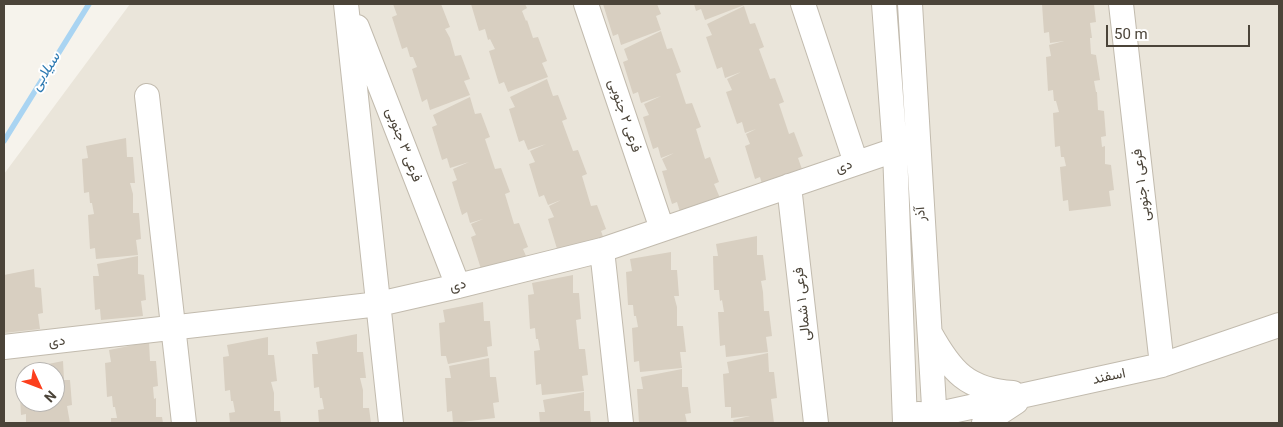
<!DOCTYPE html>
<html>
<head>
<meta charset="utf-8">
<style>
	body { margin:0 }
	#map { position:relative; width:1283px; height:427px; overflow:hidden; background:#f6f3ec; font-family:Roboto,sans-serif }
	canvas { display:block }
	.frame { position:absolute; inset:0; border:5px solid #4b4439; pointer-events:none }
	.north { position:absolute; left:15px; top:362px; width:50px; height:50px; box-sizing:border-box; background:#fff; border:1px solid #b7b4b0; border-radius:50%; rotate:133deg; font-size:14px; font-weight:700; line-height:20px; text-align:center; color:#4b4439 }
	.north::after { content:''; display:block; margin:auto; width:18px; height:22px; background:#fc3f1d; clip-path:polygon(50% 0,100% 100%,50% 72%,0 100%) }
	.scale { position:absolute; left:1106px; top:25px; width:144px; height:22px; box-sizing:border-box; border:2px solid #4b4439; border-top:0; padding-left:6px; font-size:15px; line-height:18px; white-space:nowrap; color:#4b4439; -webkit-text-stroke:4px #fff; paint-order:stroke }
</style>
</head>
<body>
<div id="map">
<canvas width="1283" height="427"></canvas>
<div class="frame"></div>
<div class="north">N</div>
<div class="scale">50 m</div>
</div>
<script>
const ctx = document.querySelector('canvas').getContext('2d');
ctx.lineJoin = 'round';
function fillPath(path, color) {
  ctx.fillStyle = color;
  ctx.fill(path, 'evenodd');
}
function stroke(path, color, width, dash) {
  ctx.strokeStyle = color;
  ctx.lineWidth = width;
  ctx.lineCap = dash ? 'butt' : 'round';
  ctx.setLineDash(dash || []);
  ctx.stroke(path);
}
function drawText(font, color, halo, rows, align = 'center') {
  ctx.font = font + ' Roboto,Vazirmatn,sans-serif';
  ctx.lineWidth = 4;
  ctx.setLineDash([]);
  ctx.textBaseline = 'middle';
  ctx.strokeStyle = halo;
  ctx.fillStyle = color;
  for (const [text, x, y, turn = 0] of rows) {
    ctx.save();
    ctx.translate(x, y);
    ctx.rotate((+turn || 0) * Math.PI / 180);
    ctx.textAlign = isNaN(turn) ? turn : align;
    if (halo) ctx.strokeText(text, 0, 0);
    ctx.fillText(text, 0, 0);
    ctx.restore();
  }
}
fillPath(new Path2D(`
	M130,4H1279V423H4V174ZM25,372H55V402H25Z`), '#eae5da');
stroke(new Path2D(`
	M4,141L89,4`), '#a9d4f2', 5.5);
fillPath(new Path2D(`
	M393,4H441L450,27L445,29L450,38L455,56L461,55L470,79L464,81L470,95L430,110L427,99L422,102L412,69L417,67L413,57H410L407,47L402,49L392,17L397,15Z
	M471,4H525L527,8L522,11L526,21L527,20L533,38L538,37L547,61L542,63L548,77L508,92L504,82L499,84L489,51L495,49L490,39L488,40L485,29L479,31Z
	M603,4H657L661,14L656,16L661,30L621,45L618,34L613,36Z
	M694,4H747L705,20L701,9L696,11Z
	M1042,4H1094L1096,22L1090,23L1092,38H1090L1091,54L1096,55L1100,80L1094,81L1096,92H1097L1098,110L1104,111L1106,136L1101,137L1102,147L1105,146V164L1111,165L1114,190L1109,191L1111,206L1069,211L1068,200L1063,201L1060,167L1066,166L1064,157H1061L1060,146L1055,147L1053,113L1059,112L1056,101H1054L1053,90L1048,91L1046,57L1051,56L1049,45L1064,41L1050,43L1049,32L1044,33Z
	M744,6L750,24L755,23L764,47L759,49L770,79L775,78L784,102L779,104L789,134L794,132L803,156L798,158L803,172L763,187L760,177L755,179L745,146L750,144L746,134L756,129L745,133L742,122L737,124L726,92L732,90L727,79L741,72L725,78L722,67L717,69L706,37L712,35L707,24Z
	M661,31L667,49L672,48L681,72L676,74L686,104L692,103L701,127L696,129L705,159L710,157L719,182L714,184L720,198L680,212L677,202L672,204L662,171L667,170L662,159L674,153L661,158L658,147L653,149L643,117L649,115L644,104L661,96L641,103L638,92L633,94L623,62L628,60L624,49Z
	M547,79L553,96L558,95L567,119L562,121L573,151L578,150L587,174L582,176L591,206L597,205L606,229L601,231L606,245L558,252L548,219L554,217L549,206L561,200L548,205L544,195L539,197L529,164L535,162L530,151L546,144L528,150L524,140L519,142L509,109L515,107L510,97Z
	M470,97L475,114L481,113L490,137L485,139L495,169L501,168L510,192L505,194L514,224L519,223L528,247L523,249L529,263L481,269L471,237L476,235L471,224L483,219L470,223L467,212L462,215L452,182L457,180L453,169L469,162L450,168L447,158L442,160L432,127L437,125L433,115Z
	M126,138L127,157H133L135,183H130L133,194V213H139L141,239L136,240L138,255L96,259L95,248L90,249L88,215L94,214L92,203H90L89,192L84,193L82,159L88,158L86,146Z
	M757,236V255H763L766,280L761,281L763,292L764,311H769L772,336L766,337L768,352L726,357L725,345L720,346L718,312H724L722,300L720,301L719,290H714L713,256H718L716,244Z
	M671,252V270H677L679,296H674L677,307V326H683L686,352H680L682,368L640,372L639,361L634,362L632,328L638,327L636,316H634L633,305H628L626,272L632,271L630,259Z
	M138,256V274L144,275L146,300L141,301L143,316L101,320L100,309L95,310L93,276H99L97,264Z
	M34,269L35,287L41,288L43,313L38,314L40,329L4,333V275Z
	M573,275V293H579L581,319L576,320L579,349H585L588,375L582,376L584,391L542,395L541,384L536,385L534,351L540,350L538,339H536L535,328L530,329L528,295L534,294L532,283Z
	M483,302L484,321H490L492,346L487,347L488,356L448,364L446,356H441L439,323L445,322L443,310Z
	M357,334V352H363L366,378H360L363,390V408H369L371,423H319L318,410L324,409L322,398H320L319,387L314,388L312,354H318L316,342Z
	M268,337V355H274L277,381L271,382L274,393V411H280L281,423H230L229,413L235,412L233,401H231L230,390L225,391L223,357L229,356L227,345Z
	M149,342L150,361H156L158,386L153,387L154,399L156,398V417H162L163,423H111V418H117L115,407H113L112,396L107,397L105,363L111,362L109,350Z
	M768,353L769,372H774L777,398L771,399L774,423H734L733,420L750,416L731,418V407H725L723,374L729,373L727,362Z
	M489,358L490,377H496L499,402L493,403L495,418L453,423L452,411L447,412L445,378H451L449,366Z
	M63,361L64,380H70L72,405L67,406L70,423H26V414L21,415L19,381H25V402H55V372H25L24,377L23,369Z
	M682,369V387H688L691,413L685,414L687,423H639L637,389H643L641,377Z
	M584,392V411H590L591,423H540L539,412H545L543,400Z`), '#d8cfc1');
const minor = new Path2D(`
	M346,4L391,423
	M586,4L662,229
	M803,4L856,163
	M884,4L895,150L905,423
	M910,4L935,423
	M1121,4L1162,365
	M357,27L458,286
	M147,96L184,423
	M789,186L816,423
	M602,250L621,423
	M930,333C951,371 967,390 1013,393
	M4,347L379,304L458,286L602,250L895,150
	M918,414L934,415L1162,365L1279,325
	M984,423L1016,402`);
stroke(minor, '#c2bbae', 26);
stroke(minor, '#fff', 24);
drawText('14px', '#4b4439', '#fff', [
	["فرعی ۲ جنوبی",624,116,71],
	["فرعی ۳ جنوبی",403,145,69],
	["دی",844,167,-19],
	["فرعی ۱ جنوبی",1142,185,-97],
	["آذر",921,214,-94],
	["دی",458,286,-13],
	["فرعی ۱ شمالی",803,304,-96],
	["دی",57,342,-6],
	["اسفند",1109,377,-12]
]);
drawText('italic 15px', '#2e7ab2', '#fff', [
	["سیلابی",46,72,-58]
]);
</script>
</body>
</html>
